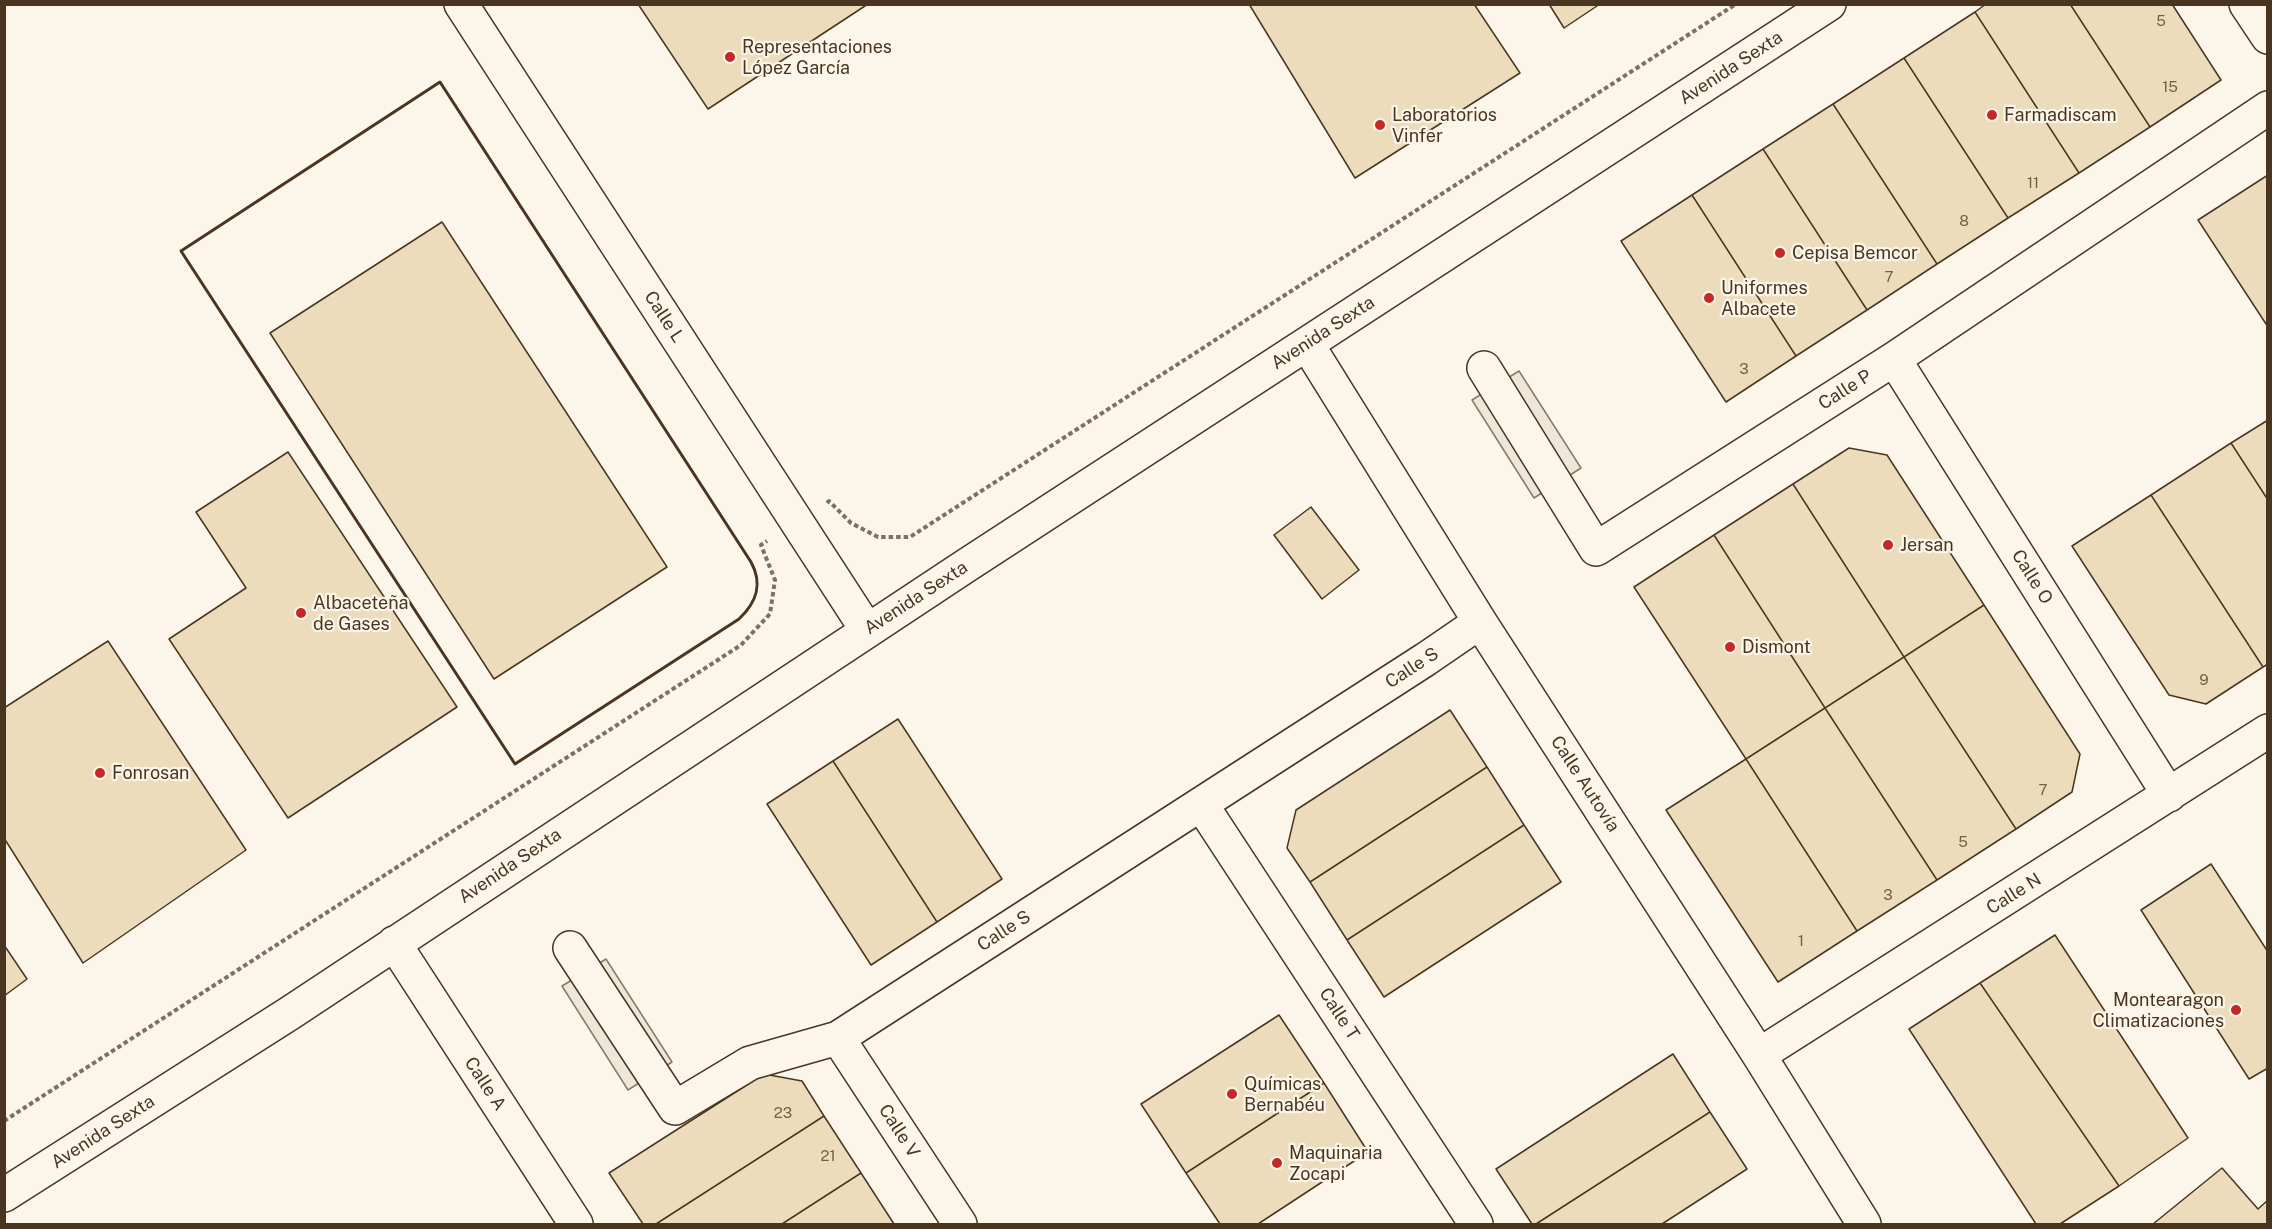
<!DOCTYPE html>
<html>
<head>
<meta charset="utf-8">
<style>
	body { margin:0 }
	#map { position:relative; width:2272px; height:1229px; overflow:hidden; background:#fbf6e9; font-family:"Public Sans",sans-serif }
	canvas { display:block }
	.frame { position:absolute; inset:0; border:6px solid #4a3520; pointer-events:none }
</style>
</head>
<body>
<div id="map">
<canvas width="2272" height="1229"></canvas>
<div class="frame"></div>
</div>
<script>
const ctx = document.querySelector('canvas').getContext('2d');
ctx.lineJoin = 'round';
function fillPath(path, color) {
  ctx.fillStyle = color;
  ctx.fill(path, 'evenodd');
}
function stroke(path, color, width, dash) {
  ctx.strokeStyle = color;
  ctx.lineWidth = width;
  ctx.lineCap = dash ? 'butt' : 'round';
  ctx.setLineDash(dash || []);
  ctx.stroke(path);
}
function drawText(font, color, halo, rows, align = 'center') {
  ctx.font = font + ' "Public Sans",sans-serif';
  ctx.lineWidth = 4.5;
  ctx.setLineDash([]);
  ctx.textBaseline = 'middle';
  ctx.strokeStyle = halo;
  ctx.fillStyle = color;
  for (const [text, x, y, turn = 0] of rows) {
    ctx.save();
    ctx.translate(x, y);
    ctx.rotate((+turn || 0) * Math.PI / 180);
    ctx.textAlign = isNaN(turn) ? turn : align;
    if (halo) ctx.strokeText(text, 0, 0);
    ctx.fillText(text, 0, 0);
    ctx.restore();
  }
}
const parking = new Path2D(`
	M1519,371L1581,468L1534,498L1472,400Z
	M606,959L672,1062L628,1090L562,986Z`);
fillPath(parking, '#ede7d9');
stroke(parking, '#887966', 1.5);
const building = new Path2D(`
	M638,4H868L708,109Z
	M1249,4H1474L1520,73L1355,178Z
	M1549,4H1600L1564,28Z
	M1986,4H2070L2150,127L2079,173L1975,12Z
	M2070,4H2172L2221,80L2150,127Z
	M1975,12L2079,173L2008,218L1904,58Z
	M1904,58L2008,218L1937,264L1833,104Z
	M1833,104L1937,264L1867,310L1763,149Z
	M1763,149L1867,310L1796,356L1692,195Z
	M2268,175V327L2198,220Z
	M1692,195L1796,356L1726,402L1621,241Z
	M442,222L667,567L494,679L270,333Z
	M2268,420V500L2231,443Z
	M2231,443L2268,500V664L2263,667L2151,495Z
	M1849,448L1887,455L1984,605L1904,657L1793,484Z
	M288,452L457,707L288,818L169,639L246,588L196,512Z
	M1793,484L1904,657L1825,708L1714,535Z
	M2151,495L2263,667L2206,704L2169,695L2072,546Z
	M1311,507L1359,570L1322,599L1274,535Z
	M1714,535L1825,708L1746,759L1634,587Z
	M1984,605L2080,754L2072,792L2016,829L1904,657Z
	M108,641L246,850L83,963L4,838V708Z
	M1904,657L2016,829L1937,880L1825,708Z
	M1825,708L1937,880L1857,931L1746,759Z
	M1450,710L1487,767L1310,882L1287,848L1296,810Z
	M898,719L1002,879L937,922L833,761Z
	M1746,759L1857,931L1778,982L1666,810Z
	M833,761L937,922L871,965L767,804Z
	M1487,767L1524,825L1347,940L1310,882Z
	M1524,825L1561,882L1384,997L1347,940Z
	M2211,864L2268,952V1068L2249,1079L2141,910Z
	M2055,935L2188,1138L2119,1186L1980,983Z
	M4,945L27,979L4,996Z
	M1980,983L2119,1186L2060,1224H2036L1909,1029Z
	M1279,1015L1324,1083L1186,1173L1141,1104Z
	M1673,1054L1710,1112L1536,1224H1532L1496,1169Z
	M764,1074L802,1081L824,1116L656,1224H643L609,1173Z
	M1324,1083L1368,1152L1258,1224H1220L1186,1173Z
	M1710,1112L1747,1169L1662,1224H1536Z
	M824,1116L861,1173L782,1224H656Z
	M2222,1168L2258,1209L2268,1200V1224H2153Z
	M861,1173L894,1224H782Z`);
fillPath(building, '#ecdcbc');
stroke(building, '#4a3520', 1.5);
const minor = new Path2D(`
	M461,4L867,630
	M2246,4L2268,37
	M1307,344L1480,622L1759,1055L1864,1224
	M1894,359L2169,795
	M1484,368L1596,549L1894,359L2268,108
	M1201,804L1476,1224
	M394,943L576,1224
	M570,948L675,1108L750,1063L838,1038L1426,659L1480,622
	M838,1038L960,1224
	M1759,1055L2268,731
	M4,1195L290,1013L967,565L1829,4`);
stroke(minor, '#4a3520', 36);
stroke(new Path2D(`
	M827,503L829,501L851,523L878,537H910L1736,4
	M4,1121L741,645L770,614L775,580L761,545L767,541`), '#7f6f5c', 4, [4.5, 3]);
stroke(minor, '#fbf6e9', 33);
stroke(new Path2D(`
	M440,82L751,562C763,584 757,602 739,619L515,764L181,251Z`), '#4a3520', 3);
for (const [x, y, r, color] of [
	[730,57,6,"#c62828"],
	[1992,115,6,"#c62828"],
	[1380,125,6,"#c62828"],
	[1780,253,6,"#c62828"],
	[1709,298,6,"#c62828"],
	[1888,545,6,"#c62828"],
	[301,613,6,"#c62828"],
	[1730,647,6,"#c62828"],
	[100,773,6,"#c62828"],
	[2236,1010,6,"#c62828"],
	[1232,1094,6,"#c62828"],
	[1277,1163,6,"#c62828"]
]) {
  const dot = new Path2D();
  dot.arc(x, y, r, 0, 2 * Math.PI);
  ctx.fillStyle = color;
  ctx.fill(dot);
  stroke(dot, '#fbf6e9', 2);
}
drawText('15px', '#725f47', null, [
	["5",2161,21],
	["15",2170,87],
	["11",2033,183],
	["8",1964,221],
	["7",1889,277],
	["3",1744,369],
	["9",2204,680],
	["7",2043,790],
	["5",1963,842],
	["3",1888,895],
	["1",1801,941],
	["23",783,1113],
	["21",828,1156]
]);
drawText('18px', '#4a3520', '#fbf6e9', [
	["Representaciones",742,47],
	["López García",742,68],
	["Laboratorios",1392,115],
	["Vinfer",1392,136],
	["Farmadiscam",2004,115],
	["Cepisa Bemcor",1792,253],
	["Uniformes",1721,288],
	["Albacete",1721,309],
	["Jersan",1900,545],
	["Albaceteña",313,603],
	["de Gases",313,624],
	["Dismont",1742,647],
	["Fonrosan",112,773],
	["Montearagon",2224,1000,"right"],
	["Climatizaciones",2224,1021,"right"],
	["Químicas",1244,1084],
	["Bernabéu",1244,1105],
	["Maquinaria",1289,1153],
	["Zocapi",1289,1174]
], 'left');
drawText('18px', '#4a3520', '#fbf6e9', [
	["Avenida Sexta",1731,68,-33],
	["Calle L",664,317,57],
	["Avenida Sexta",1323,333,-33],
	["Calle P",1845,390,-32],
	["Calle O",2032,577,58],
	["Avenida Sexta",916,598,-33],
	["Calle S",1412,668,-33],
	["Calle Autovía",1585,784,57],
	["Avenida Sexta",510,866,-34],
	["Calle N",2014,894,-32],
	["Calle S",1004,931,-33],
	["Calle T",1339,1014,57],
	["Calle A",485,1084,57],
	["Calle V",899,1131,57],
	["Avenida Sexta",103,1132,-33]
]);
</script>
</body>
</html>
